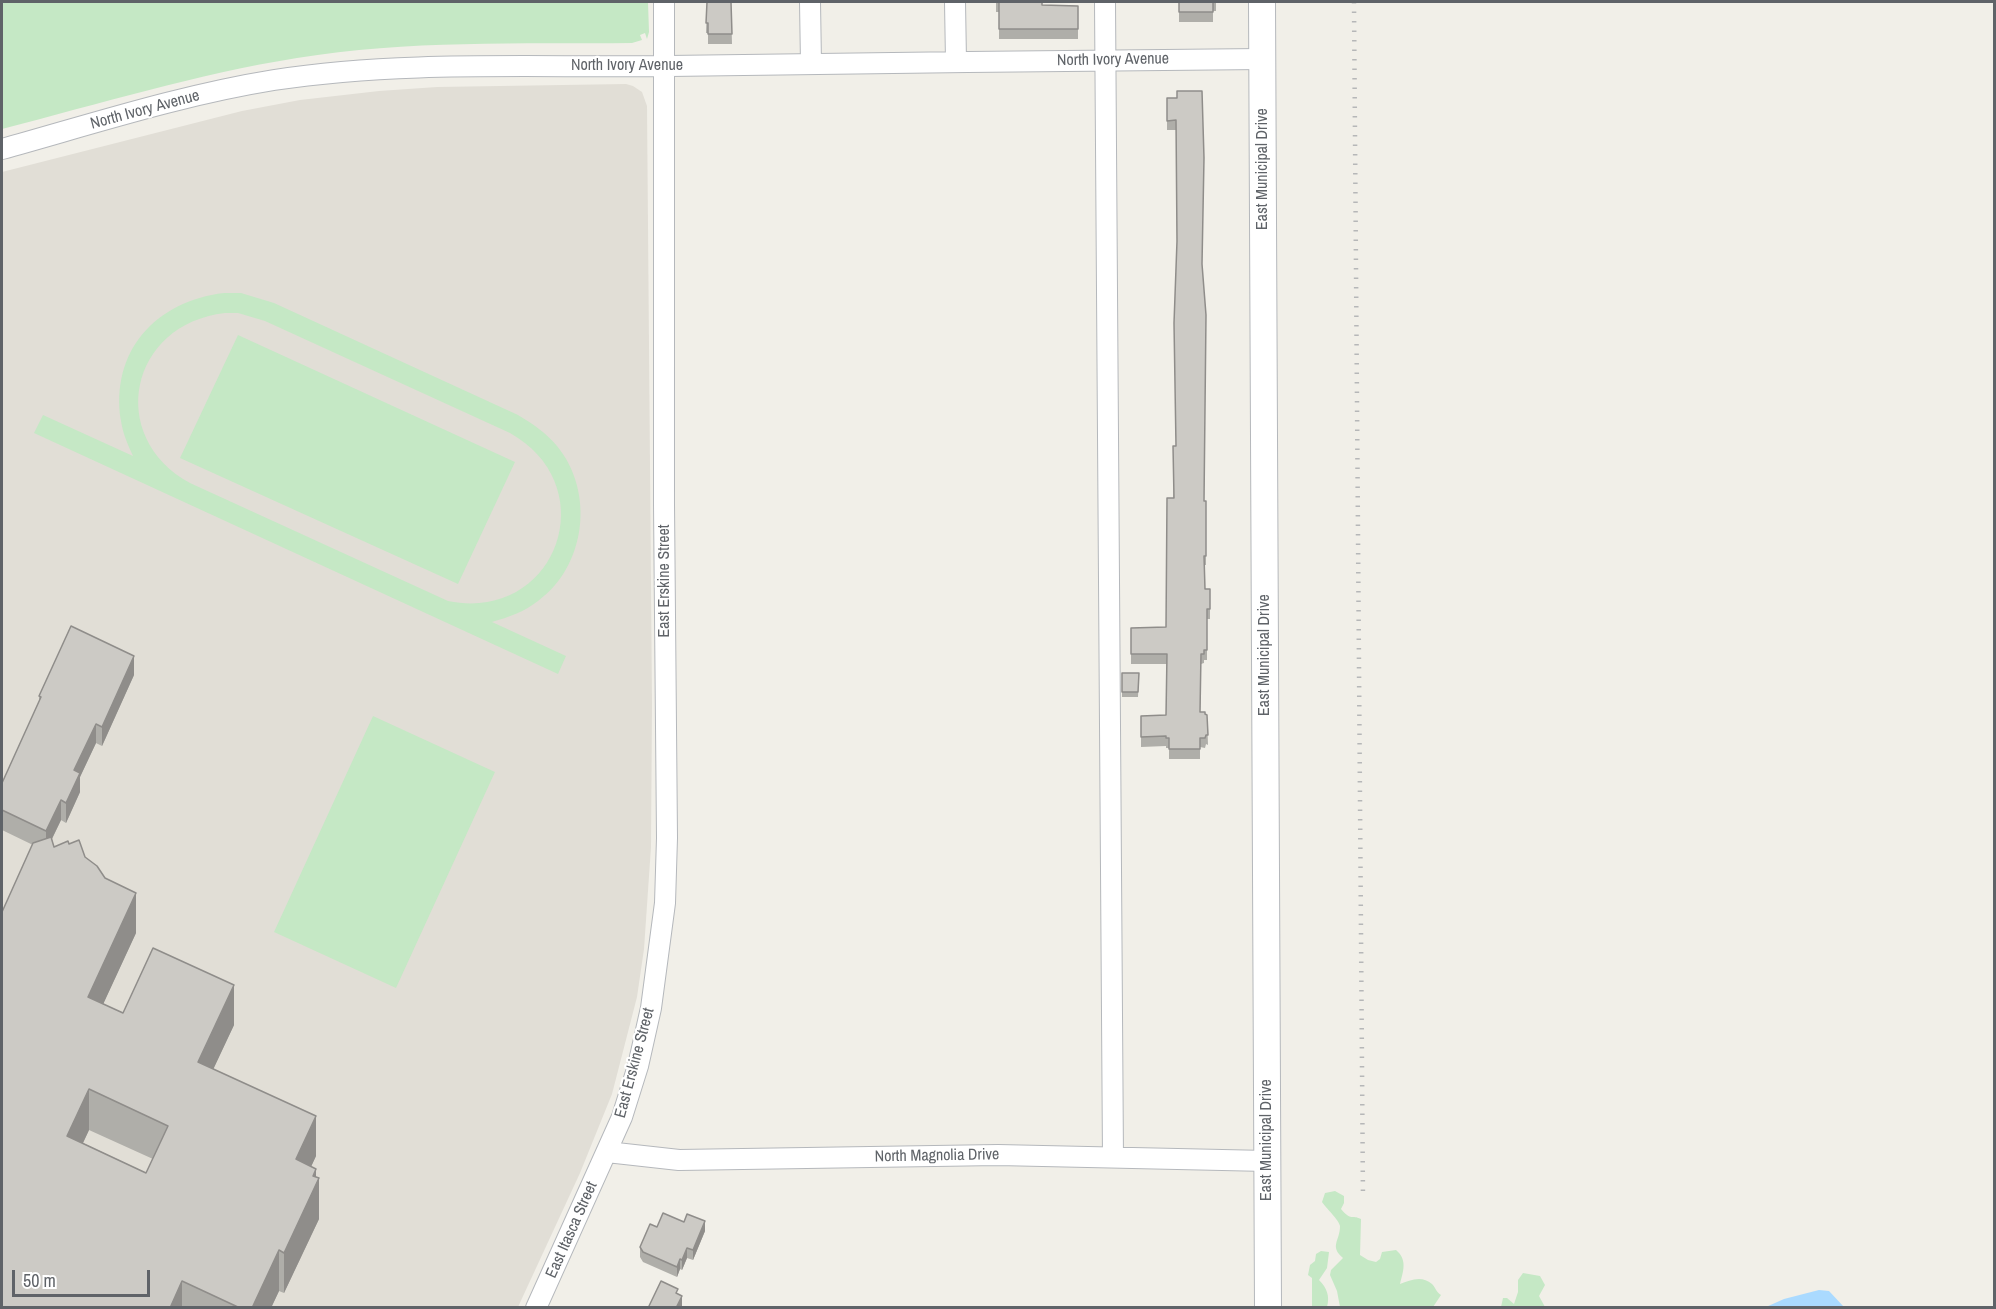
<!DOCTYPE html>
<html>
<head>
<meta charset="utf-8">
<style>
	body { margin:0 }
	#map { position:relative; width:1996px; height:1309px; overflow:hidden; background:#f1efe8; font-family:"Archivo Narrow",sans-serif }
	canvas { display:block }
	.frame { position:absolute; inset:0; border:3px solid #5f6368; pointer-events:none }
	.scale { position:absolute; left:12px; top:1270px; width:138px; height:27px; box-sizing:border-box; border:3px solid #5f6368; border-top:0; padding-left:8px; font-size:18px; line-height:21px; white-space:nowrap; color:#5f6368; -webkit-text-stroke:4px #fff; paint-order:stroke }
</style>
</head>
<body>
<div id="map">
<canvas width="1996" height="1309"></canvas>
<div class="frame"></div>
<div class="scale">50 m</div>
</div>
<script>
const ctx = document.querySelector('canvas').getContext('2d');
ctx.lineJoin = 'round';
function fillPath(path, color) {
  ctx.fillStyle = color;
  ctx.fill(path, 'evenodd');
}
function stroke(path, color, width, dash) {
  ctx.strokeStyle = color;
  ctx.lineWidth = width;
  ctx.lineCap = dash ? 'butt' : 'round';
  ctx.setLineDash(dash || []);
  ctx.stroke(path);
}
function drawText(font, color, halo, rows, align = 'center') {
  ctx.font = font + ' "Archivo Narrow",sans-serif';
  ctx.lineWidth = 4.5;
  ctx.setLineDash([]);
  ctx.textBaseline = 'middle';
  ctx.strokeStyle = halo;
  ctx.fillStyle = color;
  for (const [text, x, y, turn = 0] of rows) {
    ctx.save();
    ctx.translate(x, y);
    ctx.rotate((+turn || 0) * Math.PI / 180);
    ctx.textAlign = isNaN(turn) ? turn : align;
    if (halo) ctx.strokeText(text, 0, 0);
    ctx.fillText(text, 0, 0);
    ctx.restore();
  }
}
fillPath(new Path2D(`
	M626,84L633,86L642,92L647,106L652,704L651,847L644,949L637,997L612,1094L580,1173L518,1307L2,1308V172L242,111L300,100L379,91L437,87Z`), '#e1ded6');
fillPath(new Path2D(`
	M2,2H648L649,32L647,39L645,33L640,35L642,40L632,43C520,44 407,40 297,58C197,74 99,104 2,129Z
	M224,293H241L274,303L518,415C533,424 546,433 557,446C595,492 586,566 538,601C524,612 509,617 492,622L566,656L558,674L34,433L43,415L133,456C128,445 123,434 121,421C110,351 156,301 224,293ZM225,313H238L265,321L510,433C606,487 556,623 448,601L190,483C106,437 129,324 225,313Z
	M238,335L515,462L458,584L180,458Z
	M373,716L495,772L396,988L274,932Z
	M1335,1191L1344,1196V1203L1341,1209C1352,1222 1351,1214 1361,1219L1360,1255L1368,1260L1376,1262L1380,1259L1382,1252L1396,1250C1408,1260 1403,1272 1400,1284C1410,1280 1422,1275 1432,1284C1436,1288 1436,1292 1441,1295L1433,1307H1340L1337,1291L1330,1275L1331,1270L1343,1258C1329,1246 1340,1241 1340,1226C1339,1220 1326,1208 1322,1202L1325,1193Z
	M1321,1251L1329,1252L1327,1268L1319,1280C1327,1288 1330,1296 1327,1307H1312V1278L1308,1275L1310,1265L1315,1261L1316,1254Z
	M1523,1273L1540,1276L1545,1285L1539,1296L1545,1307H1501L1503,1298H1507L1514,1304L1518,1292V1280Z`), '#c5e8c5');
fillPath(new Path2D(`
	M1819,1290L1829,1291L1844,1307H1766L1784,1299Z`), '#aadaff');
const minor = new Path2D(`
	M810,2L811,64
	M955,2L956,61
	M1105,2L1113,1157
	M2,149C92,124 181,95 274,80C403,60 538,68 669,66C867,64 1064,60 1262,59
	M607,1152L679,1160L998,1155L1267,1161
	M536,1308L622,1117L638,1066L651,1008L665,903L667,838L664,504V2`);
const tertiary = new Path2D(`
	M1262,2L1268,1308`);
stroke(minor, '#b5b8bc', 22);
stroke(tertiary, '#b5b8bc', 28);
stroke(minor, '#fff', 20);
stroke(tertiary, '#fff', 26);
stroke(new Path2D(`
	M1354,2L1363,1198`), '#b6b7b8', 4.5, [1.5, 8]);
fillPath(new Path2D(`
	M707,2H731L732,44H708V33H706Z
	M996,2L1042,5L1078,6V39H999V12H996Z
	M1179,2H1216V11H1213V22H1179Z
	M1167,98H1177L1202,266L1204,501L1206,544V565H1205V589H1210V619H1207V660H1204V663L1201,664L1200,712L1207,715L1208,745L1206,744L1205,748L1200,747V759H1169V748H1166V746L1141,747V716L1166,715L1167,664H1131V628L1166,627L1176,446L1177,243L1176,130H1167Z
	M1122,673H1139L1138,697H1122Z
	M134,675L102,746L96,743L80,777V792L66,823L61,820L52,839L54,847L69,844L85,857L136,933L103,1004L123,1013L234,1025L213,1069L316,1156L311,1166L316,1177L319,1219L284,1293L279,1291L271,1308H2L33,845L2,830V783L39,702V696ZM89,1130L153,1159L146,1173L83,1143Z
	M657,1227L705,1231L693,1260L687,1258L682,1270L680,1269L677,1277L643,1262L640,1257V1247Z`), '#afaea9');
fillPath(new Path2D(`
	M134,656V675L102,746V727Z
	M96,724V743L80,777V792L66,823V803L74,770Z
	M61,800V820L46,851V831Z
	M136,893V933L88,1037V997Z
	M234,985V1025L198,1102V1062Z
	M89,1089V1130L67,1177V1136Z
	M316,1116V1156L296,1200V1159Z
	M316,1169V1183L319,1178V1219L284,1293V1253Z
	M705,1221V1231L693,1260V1250Z
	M687,1248V1258L682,1270V1260Z
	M279,1250V1291L271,1308H252Z
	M680,1259V1269L677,1277V1267Z
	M182,1281V1308H170Z
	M682,1296V1306L681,1308H676Z`), '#8f8d8a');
const building = new Path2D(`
	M707,2H731L732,34H708V23H706Z
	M996,2H1042V5L1078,6V29H999V2Z
	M1179,2H1214H1213V12H1179Z
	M1177,91H1202L1204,158L1202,264L1206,315L1204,501H1206V556H1204L1205,589H1210V609H1207V650H1204V654H1201L1200,712H1205V714L1207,715L1208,735H1206L1205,738H1200V749H1169V738H1166V736L1141,737V716L1166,715L1167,654H1131V628L1166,627L1167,498H1174L1173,446H1176L1174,323L1177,241L1176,120L1167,121V98H1177Z
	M71,626L134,656L102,727L96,724L74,770L80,773L66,803L61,800L46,831L2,810V783L41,697L39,696Z
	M1122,673H1139L1138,692H1122Z
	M51,837L54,847L68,841L69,844L79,840L85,857L97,866L105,878L136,893L88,997L123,1013L153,948L234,985L198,1062L316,1116L296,1159L316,1169L313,1176L319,1178L284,1253L279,1250L252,1308H240L182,1281L170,1308H2V912L33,843ZM89,1089L168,1126L146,1173L67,1136Z
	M663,1213L684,1222L687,1214L705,1221L693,1250L687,1248L682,1260L680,1259L677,1267L643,1252L640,1247L650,1224L657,1227Z
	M661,1281L678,1289L676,1293L682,1296L676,1308H651L649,1306Z`);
fillPath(building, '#cccac5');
stroke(building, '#8f8d8a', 1.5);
drawText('16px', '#5f6368', '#fff', [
	["North Ivory Avenue",1113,60,-1],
	["North Ivory Avenue",627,66],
	["North Ivory Avenue",145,110,-15],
	["East Municipal Drive",1263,169,-90],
	["East Erskine Street",665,581,-90],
	["East Municipal Drive",1265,655,-90],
	["East Erskine Street",635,1063,-75],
	["East Municipal Drive",1267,1140,-90],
	["North Magnolia Drive",937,1156,-1],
	["East Itasca Street",572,1230,-66]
]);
</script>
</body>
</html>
